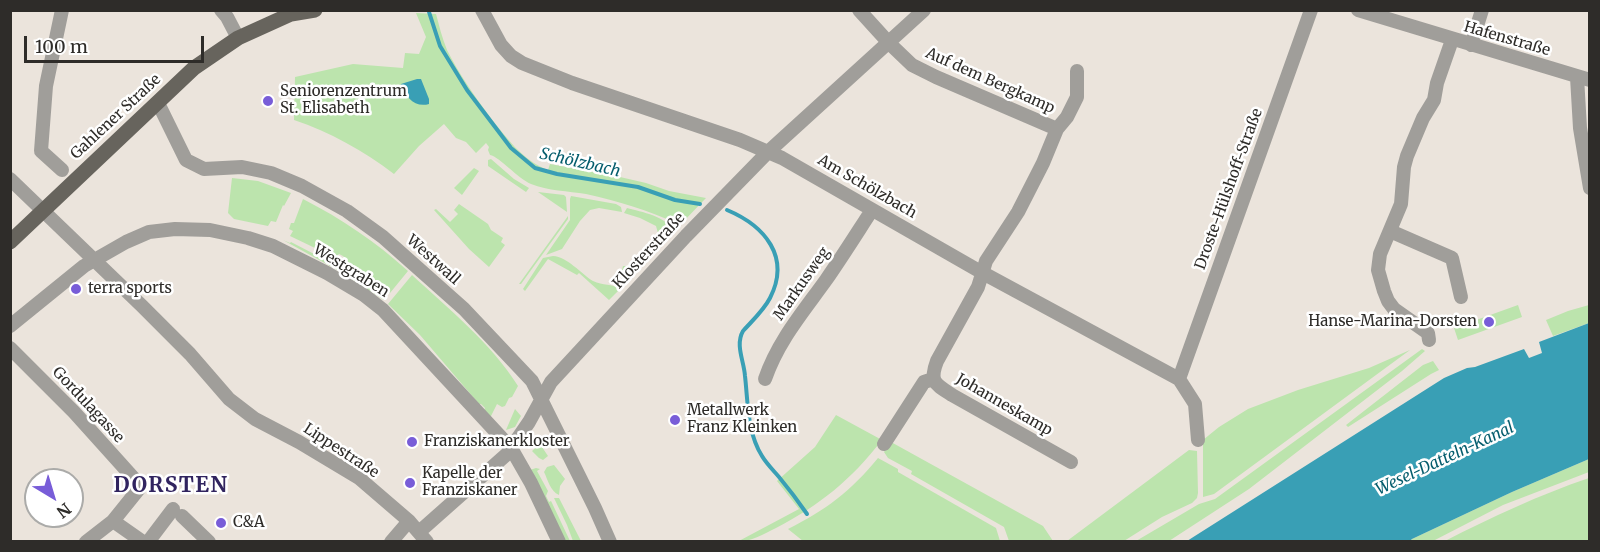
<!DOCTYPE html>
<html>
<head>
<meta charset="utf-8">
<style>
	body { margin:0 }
	#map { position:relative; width:1600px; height:552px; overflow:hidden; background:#ebe4dc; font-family:Merriweather,serif }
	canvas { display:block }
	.frame { position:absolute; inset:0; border:12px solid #2e2c29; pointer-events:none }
	.north { position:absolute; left:24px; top:468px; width:60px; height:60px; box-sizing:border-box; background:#fff; border:2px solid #ababa9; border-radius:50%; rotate:142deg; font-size:16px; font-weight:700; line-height:24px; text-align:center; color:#2e2c29 }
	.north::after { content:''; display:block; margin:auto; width:21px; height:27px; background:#785dd8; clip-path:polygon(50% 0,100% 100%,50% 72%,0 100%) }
	.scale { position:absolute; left:24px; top:36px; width:180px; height:27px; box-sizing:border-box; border:3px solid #2e2c29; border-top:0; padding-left:8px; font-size:18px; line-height:21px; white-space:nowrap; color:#2e2c29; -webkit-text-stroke:4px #fff; paint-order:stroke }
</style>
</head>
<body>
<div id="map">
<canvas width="1600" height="552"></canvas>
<div class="frame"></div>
<div class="north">N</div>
<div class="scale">100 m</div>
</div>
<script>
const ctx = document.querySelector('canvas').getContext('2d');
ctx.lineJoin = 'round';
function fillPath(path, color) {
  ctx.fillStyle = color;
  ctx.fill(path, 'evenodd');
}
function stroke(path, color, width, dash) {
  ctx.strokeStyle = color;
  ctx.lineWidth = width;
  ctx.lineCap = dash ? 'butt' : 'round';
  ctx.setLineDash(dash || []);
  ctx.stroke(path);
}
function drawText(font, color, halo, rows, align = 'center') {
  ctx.font = font + ' Merriweather,serif';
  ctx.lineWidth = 5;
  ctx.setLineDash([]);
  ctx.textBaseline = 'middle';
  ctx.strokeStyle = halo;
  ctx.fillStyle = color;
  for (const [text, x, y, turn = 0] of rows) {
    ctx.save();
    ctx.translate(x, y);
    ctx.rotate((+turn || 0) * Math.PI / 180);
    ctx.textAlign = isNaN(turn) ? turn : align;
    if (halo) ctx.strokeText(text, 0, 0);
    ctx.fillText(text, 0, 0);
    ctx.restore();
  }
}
fillPath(new Path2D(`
	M416,13L436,14C439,25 442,38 447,50C459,74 474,95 490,117C507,138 522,160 548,170L550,164L620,177L646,183L669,191L706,198L681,224H678C648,210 618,201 586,194C568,191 548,191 531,184C517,178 500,157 490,155L488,150L489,147L486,143L476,153L466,142L456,138L444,124L419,146L394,174C364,151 330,132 294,120L295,77L353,64L403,68L405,53L419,54L426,37Z
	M491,159L514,179L529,188L526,192L488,166V160Z
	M474,168L479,171L462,195L454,188Z
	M232,178L258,181L291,193L284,206L283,205L276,222L271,221L268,226L234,219L228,213Z
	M538,192L564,195L566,197L567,212Z
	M571,196L616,204L621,207L622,212L599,208L590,210L580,221L562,249L546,255L570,220V199Z
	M303,199C342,219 376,242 408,271L390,293L344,262L345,258L343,256L339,254L336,257L316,246L315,248L290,236L293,231L289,229L291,223H294Z
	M459,204L488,224L491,230L503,238L501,242L505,245L489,267L469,249L434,210L436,209L450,222L458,214L454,210Z
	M627,208C641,212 668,216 673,232L627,282L621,274L623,266H634L658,233L656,226L640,218L624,213Z
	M568,216V219L521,284H519Z
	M283,240L290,243L291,242L341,268L343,265L388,295L384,300L341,272Z
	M553,256C568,257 580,273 593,281C603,286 612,283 620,289L609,300L579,273L577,275L548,259L525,291L523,289L543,258Z
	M412,275C449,309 491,343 518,386L512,397L509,398L505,406L502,407L497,404L490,418L484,410L485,408L481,404H479L420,335L388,304Z
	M1518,305L1522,317L1458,340L1454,328Z
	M1589,305V323L1553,336L1546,320L1568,311Z
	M1422,349L1425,351L1402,371L1249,489L1169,541H1136L1199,504L1215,499Z
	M1410,350L1214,494L1203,497V440L1219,427L1248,409L1298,390L1369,368Z
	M1433,361L1439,370L1431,374L1348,427L1346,425L1423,365Z
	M515,409L521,416L515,427L506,430Z
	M836,415L882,440C851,480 820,505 776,528C762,535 752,541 737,542L799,509L777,481L815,447Z
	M891,442L1043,526L1053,541H1009L1004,527L911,474L912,471L888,458L884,452Z
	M540,444L548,456L543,460L539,458L532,451Z
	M1189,450L1197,451L1198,493L1197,498L1192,503L1162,517L1124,541H1067Z
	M878,458L898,469V472L996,528L1000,541H803L788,529C826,510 851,491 878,458Z
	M1589,459V472L1503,505L1433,541L1410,542L1412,539L1512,492Z
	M554,465L565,479L560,486L559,495C550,491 548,480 544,472L547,467Z
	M536,468L540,469L537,471L548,491L546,496L549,502L551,501L552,503L570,541H562L530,470Z
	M1589,478V541H1445C1492,517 1539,495 1589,478Z
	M554,498H559L581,541H573L567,525Z`), '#bce4ad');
fillPath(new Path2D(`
	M417,79H421L429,99V104C415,108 405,97 401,84Z
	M1589,323V459L1512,492L1412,539L1410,541H1187L1444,378L1467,368L1475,367L1524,349L1529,358L1542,353L1539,342Z`), '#399fb5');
stroke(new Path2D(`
	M429,12L440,46L467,90L511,148L535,168L557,174L638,187L675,200L700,204
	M727,210C765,226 791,257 770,298C764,310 752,321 743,331C735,345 744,361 745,376C748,402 747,432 762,456C766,463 773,470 779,477C789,489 798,501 807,514`), '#399fb5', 4);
stroke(new Path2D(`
	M62,10L46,86L41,151L62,170
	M221,10L227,17L238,38
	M482,10L501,45L511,56L522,63L572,83L740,140L782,158L981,272L1179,379L1195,404L1198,440
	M859,10L889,43L912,65L936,77L1057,129L1043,163L1018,212L986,261L978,287L937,361C929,382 935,384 952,395L1071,462
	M1358,10L1590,80
	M1471,45L1482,10
	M1577,77L1580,128L1590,188
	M158,103L186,160L204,169L242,167L271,173L302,186L347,211L383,237L464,309L532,381L595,508L610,542
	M1057,129L1067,117L1077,97V71
	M10,179L142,306L190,354L229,399L255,419L299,442L359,478L409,521L427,542
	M1390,231L1452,258L1461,297
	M10,326L84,266L126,242L149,232L175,229L210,230L248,238L273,246L327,273L364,295L383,310L511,448L531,483L559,542
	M1429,340L1428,333L1394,309L1388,301L1384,291L1378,270L1380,254L1401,204L1404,167L1407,156L1423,118L1434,100L1437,83L1452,40
	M10,348L74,412L137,482L142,485L113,521L86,542
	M765,379C778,341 803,312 826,280C842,257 857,233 872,210
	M1179,379L1311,10
	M884,444L924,382L933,379
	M182,516L209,542
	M113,521L143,542
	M419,532L507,454L529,422L551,382L686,236L768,152L924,10
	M148,542L173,509
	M391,542L409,521`), '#a09e9a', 14);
stroke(new Path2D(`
	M10,242L194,68L238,38L291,14L315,10`), '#67645d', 15);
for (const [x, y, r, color] of [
	[268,101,6,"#785dd8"],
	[76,289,6,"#785dd8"],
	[1489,322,6,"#785dd8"],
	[675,420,6,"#785dd8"],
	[412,442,6,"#785dd8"],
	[410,483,6,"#785dd8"],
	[221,523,6,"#785dd8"]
]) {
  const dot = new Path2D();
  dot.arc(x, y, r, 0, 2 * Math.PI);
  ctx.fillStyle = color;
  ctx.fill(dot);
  stroke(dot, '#fff', 2);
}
drawText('15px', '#2e2c29', '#fff', [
	["Hafenstraße",1507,39,16],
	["Auf dem Bergkamp",990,81,24],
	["Gahlener Straße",116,117,-43],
	["Am Schölzbach",867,187,30],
	["Droste-Hülshoff-Straße",1229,189,-70],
	["Klosterstraße",649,251,-47],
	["Westwall",433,260,42],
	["Westgraben",351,271,32],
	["Markusweg",802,284,-55],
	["Gordulagasse",88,405,47],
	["Johanneskamp",1004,405,30],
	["Lippestraße",341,451,33]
]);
drawText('15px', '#2e2c29', '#fff', [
	["Seniorenzentrum",280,92],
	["St. Elisabeth",280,109],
	["terra sports",88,289],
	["Hanse-Marina-Dorsten",1477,322,"right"],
	["Metallwerk",687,411],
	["Franz Kleinken",687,428],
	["Franziskanerkloster",424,442],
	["Kapelle der",422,474],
	["Franziskaner",422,491],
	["C&A",233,523]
], 'left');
drawText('italic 16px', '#055d6d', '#fff', [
	["Schölzbach",580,163,13],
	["Wesel-Datteln-Kanal",1445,459,-25]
]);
ctx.letterSpacing = '1.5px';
drawText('bold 21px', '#31245f', '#fff', [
	["DORSTEN",171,486]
]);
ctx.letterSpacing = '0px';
</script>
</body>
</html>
